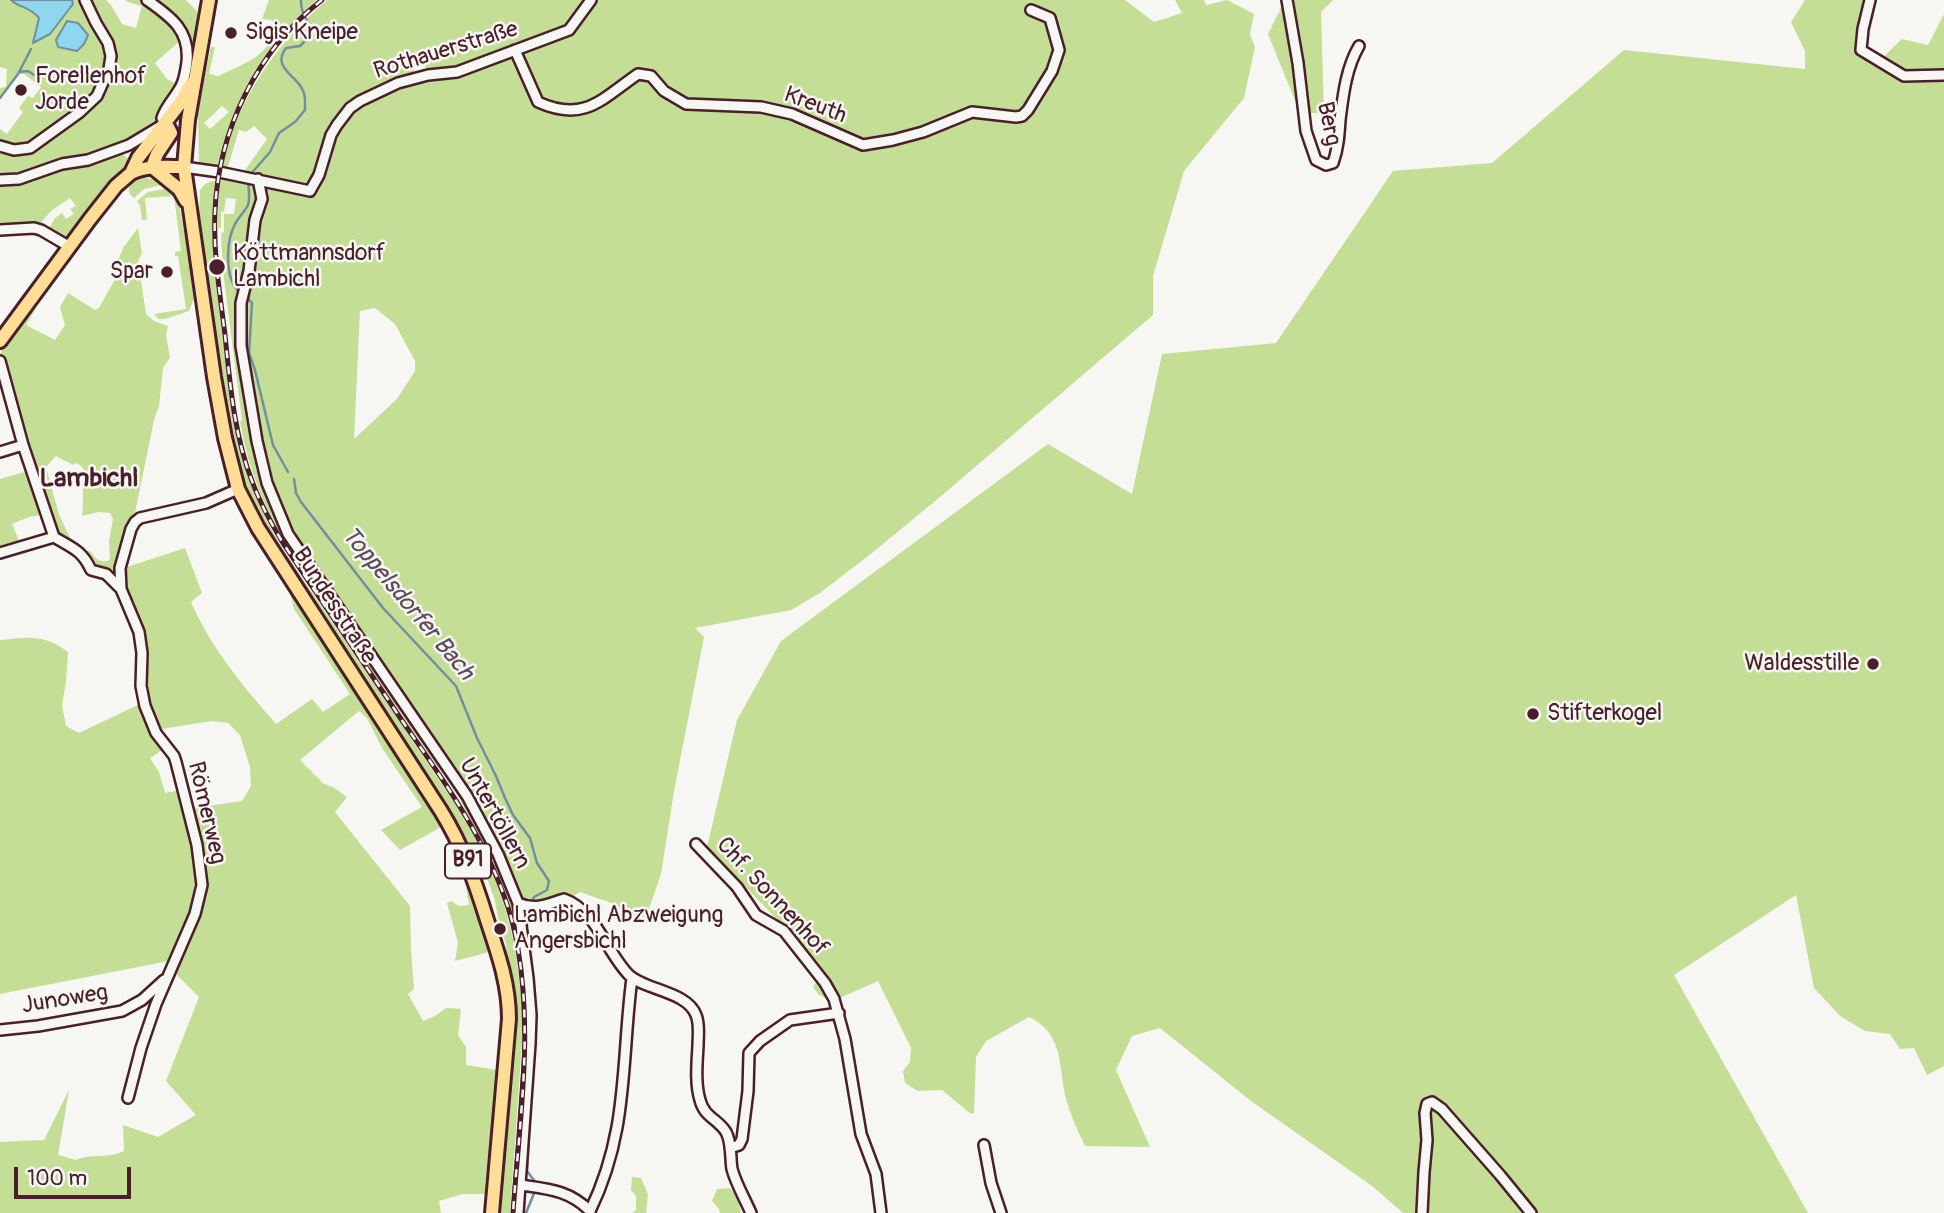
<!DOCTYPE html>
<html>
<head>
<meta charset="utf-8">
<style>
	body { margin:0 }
	#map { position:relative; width:1944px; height:1213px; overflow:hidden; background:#f6f6f2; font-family:Pangolin,sans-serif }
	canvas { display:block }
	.scale { position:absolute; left:14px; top:1167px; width:117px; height:32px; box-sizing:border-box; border:4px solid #4a1f2b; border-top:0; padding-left:9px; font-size:21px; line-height:24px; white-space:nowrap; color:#4a1f2b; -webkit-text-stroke:5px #f6f6f2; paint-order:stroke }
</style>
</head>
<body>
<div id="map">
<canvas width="1944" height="1213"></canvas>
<div class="scale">100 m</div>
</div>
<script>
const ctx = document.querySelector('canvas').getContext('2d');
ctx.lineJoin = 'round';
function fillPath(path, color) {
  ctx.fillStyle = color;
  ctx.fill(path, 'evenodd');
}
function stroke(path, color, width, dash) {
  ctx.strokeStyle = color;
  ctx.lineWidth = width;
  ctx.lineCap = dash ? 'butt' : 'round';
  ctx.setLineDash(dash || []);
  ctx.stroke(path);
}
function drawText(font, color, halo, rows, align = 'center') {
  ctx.font = font + ' Pangolin,sans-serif';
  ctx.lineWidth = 5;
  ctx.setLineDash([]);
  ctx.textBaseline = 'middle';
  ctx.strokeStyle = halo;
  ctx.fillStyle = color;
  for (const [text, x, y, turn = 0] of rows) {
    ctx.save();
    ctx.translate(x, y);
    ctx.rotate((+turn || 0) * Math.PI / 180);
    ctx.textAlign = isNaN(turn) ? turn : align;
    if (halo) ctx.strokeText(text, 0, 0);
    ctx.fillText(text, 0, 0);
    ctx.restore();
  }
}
fillPath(new Path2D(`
	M0,0H11C20,9 28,5 39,18L34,43L50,34L73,4L72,0H106L111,5L122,24L136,28L142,6L128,2L125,0H186L197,11V24L191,56L184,37L155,63L167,79L181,86L162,118L140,148L132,143L123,154L131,162L90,209L71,235L63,237L48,230L55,218L62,213L66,219L74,214L70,209L76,206L70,198L51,211L38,226L0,230V129L7,134L23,112L19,108L28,96L33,98L41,87L24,74H18L0,98V88L6,87L7,69L0,67Z
	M269,0H317C264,45 233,104 217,171L199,168L198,106L211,47H215L209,74L218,76C245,63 267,58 277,26L271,20L262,19ZM222,106L229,112L210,129L204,123Z
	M327,0H1125L1154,22L1182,13L1175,0H1204L1206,5L1227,0L1254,14L1250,34L1255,47L1244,98L1184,171L1153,276V315L940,497L872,553L820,593L791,610L695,628L704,637L674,791L661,874L644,923L629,921L617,905L580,892L573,896L560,891L564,899L544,907L519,903L523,946L518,934L503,884L495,866L459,798L284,543C263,504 247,465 240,421L242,420L223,271L221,233L224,232V214H234L236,199L226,198L224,212H221V228H218C218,210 218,192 221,174C233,105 275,44 327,0ZM418,63L427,68L428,74C397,88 359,98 340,127C333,137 328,150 323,162C325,151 326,139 330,129C346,94 382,84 415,74L414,69ZM254,126L267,139L241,176L226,173L239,130L246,132ZM375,308L395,324L415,361V371L397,399L354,439L360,311Z
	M1285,0H1333L1321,12L1324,113H1300L1268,34Z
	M1805,0H1867L1858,48L1877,63L1902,39L1928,45L1944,14V1066L1927,1075L1914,1048L1900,1049L1890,1034L1865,1031L1840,1016L1814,988L1796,895L1674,975L1808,1213H1403L1372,1186L1251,1101L1160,1028L1132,1036L1116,1070L1150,1147L1085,1146C1079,1133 1072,1119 1068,1105C1057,1071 1067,1035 1029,1017L986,1041L976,1057L974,1113L971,1114L942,1090L918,1091L905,1083L903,1071L910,1062L911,1048L878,981L833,1001L819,995L813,987L819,979L792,935L707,847L737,720L781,641L1048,444L1132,494L1162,354L1276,343L1393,171L1492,163L1624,50L1805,69V51L1791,22Z
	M142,177L165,182L162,185L144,189L134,198L129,193V187L134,181Z
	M212,181H216C209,229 215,277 221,325C226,366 229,407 239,447C247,482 263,514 280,545L454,802L473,834L499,886L514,942L521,994L523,1028L510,1213H497L514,1003L507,965L506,944L499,921L494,897L486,876L473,856L458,823L278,547L249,499L240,475L233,451L206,276L199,216L200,190L205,184Z
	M168,184L173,188L178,200L188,252L194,299L189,311L165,319H158L154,314L186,309L178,256H175V252L181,251L174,196L145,198L147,220H142L140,205L137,201L148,192L164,189Z
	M138,228L142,253L138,261L146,314L154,321L168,326L166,335L170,358L163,368L159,406L154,420L135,513L124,556L127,567L185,548L202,593L191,602C211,648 243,686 276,724L312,699L323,712L350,694L294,609L290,593L296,587L448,823L400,850L381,830L422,807L382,748L367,718L359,711L300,760L324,784L333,787L347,797L335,812L410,906L411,950L414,989L408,994L423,1021L435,1016L446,1008L461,1009L458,1035L466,1047V1065L504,1071L495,1172L486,1175L485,1194H463L439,1201L441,1213H0V1142L44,1140L69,1090L58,1155L76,1160C91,1153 108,1159 124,1151L123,1125L158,1137L196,1115L166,1081L199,997L171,969L174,960L0,994V640C29,637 44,634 68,652L66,682L62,705L66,726L79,733L144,702L142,653L121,589L96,572L80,552L90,551C95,558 98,562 108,561L110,558L109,541L113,519L110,513L98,512L82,516C84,500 82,485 83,468L77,463L73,465L56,456L46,467L59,515L72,541V547L54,537L46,514L29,517L12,524L20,543L0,549V479L31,470L0,361C0,341 21,320 33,304L36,305L35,310L26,325L55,340L65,325L60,307L68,293L95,310L99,308L123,265L118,261L123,248ZM212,721L228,723L240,735L250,767L251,786L242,801L187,809L182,790L165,793L159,772L150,758L167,747L155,730Z
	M464,853L497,950L455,961L458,943L447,903L451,901L459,906L469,905L464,874Z
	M632,1177L641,1178L648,1194L646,1213H632L636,1210V1196L631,1190Z
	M730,1188L738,1198L741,1213H720L719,1209L712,1201L717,1189Z`), '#c4df95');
const water = new Path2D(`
	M11,0H72L73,4L50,34L33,43L39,18C28,5 20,9 11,0Z
	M67,21L78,23L88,35L84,44L77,51L58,47L56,40Z`);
fillPath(water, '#8ed7ef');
stroke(water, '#738da1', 2);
stroke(new Path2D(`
	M19,72L28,71L39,78L41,77
	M0,98L18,74L31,49
	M250,175L270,152L279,133L295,122L305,110C305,101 306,94 301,87C294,75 272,66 286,48L300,46L309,37C311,17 300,17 301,0
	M240,292C224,280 226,241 235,224C239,217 245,211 248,205C250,198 249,189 248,182
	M246,296L252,303L249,353L255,370L273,445L288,472
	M294,479L296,493L301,502L383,608L456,686L477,738L496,776L505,798L513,815L530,838L537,863L549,881L547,890L534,897L532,902
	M528,945L526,932L529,910
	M533,1060L527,1171L536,1183
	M526,1213L535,1191`), '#738da1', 2.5);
const minor = new Path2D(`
	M147,0C171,17 190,30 187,62C186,69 185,77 182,84C177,96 166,105 162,118L165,123
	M1287,0L1298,63L1306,131L1316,160L1326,165L1333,163C1338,149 1339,136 1340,120C1343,96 1346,68 1359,46
	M1870,0L1863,29L1861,50L1904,76L1944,75
	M515,50L538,102C584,123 602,99 638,74L651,76L664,91L686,104L761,107L792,114L863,145L893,140L923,132L972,112L1016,117L1022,116L1028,110L1052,71L1059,50L1050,18L1031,10
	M0,146L14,150L30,148L80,112L97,96L109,69L111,56L108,43L96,23L85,0
	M184,167L219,172L310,191L319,175L331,135L337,125L350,108L360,101L398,83L428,75L457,72L569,30L591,0
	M258,179L262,199L255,220L249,271L241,303V346L257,441L267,483L288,534L467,796L498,854L518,903L528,978L531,1015L530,1044L518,1213
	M0,180L19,179L62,164L88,160L129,145L159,127
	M0,230L34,228L41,230L70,247
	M0,361L23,445L54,537C72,548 82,550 91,570L106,574L121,589
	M0,452L23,445
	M0,553L54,537
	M696,844L737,887L756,915L784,931L825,983L834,999L845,1039L861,1134L876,1174L881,1213
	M518,903C536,911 547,904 564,899C597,911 606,952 629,975C644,990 687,991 696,1015C700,1024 698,1036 698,1046C697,1063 695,1084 700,1100C704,1117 718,1119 726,1132C732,1143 730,1157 732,1169C736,1184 745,1199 751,1213
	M0,1030L38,1026L122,1011L142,1000L164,980
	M128,1098L141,1048L156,1004L195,914L202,885L197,845L176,762L174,756L156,733L145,706L141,686L142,653L139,632L121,589L120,568L131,529L135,522L140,518L206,503L238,489
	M984,1145L991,1183L1001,1213
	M730,1148L739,1145L742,1139L748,1091L749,1053L760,1041L790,1020L839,1013
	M521,1185C548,1189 569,1190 590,1211V1213
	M590,1211C629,1131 621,1062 632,978
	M1422,1213L1424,1172L1427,1140L1425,1113L1427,1104L1432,1102L1442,1109L1500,1175L1531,1213`);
const major = new Path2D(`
	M209,0L188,120L184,167L214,377L225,438L238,489L258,528L441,811C462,845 475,881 487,920C498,953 509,984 509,1019L492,1213
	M152,167L179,189L186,201
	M152,167L157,154L171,133L168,127L163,126
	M131,173C148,165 165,167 184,167
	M0,341L90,219L116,186L131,173L138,158L181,102L191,84`);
stroke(minor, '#4a1f2b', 14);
stroke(major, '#4a1f2b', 18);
stroke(minor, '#f6f6f2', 9);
stroke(major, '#fedd96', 12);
const rail = new Path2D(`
	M322,0C257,50 218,131 215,212C213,253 220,294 225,335C230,383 234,435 252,481C260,503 271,523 283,543C322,602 362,660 401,719C449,789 504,862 518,949C533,1036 519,1125 513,1213`);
stroke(rail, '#4a1f2b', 5);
stroke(rail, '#f6f6f2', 2.5, [8]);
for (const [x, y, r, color] of [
	[231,33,7,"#4a1f2b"],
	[21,90,7,"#4a1f2b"],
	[217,267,9,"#4a1f2b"],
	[167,272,7,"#4a1f2b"],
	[1873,664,7,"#4a1f2b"],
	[1533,714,7,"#4a1f2b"],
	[500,929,7,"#4a1f2b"]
]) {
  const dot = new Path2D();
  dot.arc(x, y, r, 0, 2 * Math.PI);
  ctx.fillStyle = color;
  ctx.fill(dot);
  stroke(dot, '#f6f6f2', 2.5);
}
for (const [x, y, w] of [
	[468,861,46]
]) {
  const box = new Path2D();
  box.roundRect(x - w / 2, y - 17.5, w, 35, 5);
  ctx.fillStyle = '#f6f6f2';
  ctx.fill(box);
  stroke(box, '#4a1f2b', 2);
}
drawText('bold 21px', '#4a1f2b', null, [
	["B91",468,861]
]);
drawText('23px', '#4a1f2b', '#f6f6f2', [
	["Sigis Kneipe",245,33],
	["Forellenhof",35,77],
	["Jorde",35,103],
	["Köttmannsdorf",233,254],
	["Lambichl",233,280],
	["Spar",153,272,"right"],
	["Waldesstille",1859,664,"right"],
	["Stifterkogel",1547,714],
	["Lambichl Abzweigung",514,916],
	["Angersbichl",514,942]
], 'left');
drawText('23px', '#4a1f2b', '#f6f6f2', [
	["Rothauerstraße",446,51,-17],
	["Kreuth",815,106,21],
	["Berg",1328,124,78],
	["Bundesstraße",334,606,57],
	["Römerweg",206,813,77],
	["Untertöllern",494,814,61],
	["Chf. Sonnenhof",772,897,47],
	["Junoweg",65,1000,-9]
]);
drawText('italic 24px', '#5b4d5c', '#f6f6f2', [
	["Toppelsdorfer Bach",407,604,50]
]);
drawText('bold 26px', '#4a1f2b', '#f6f6f2', [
	["Lambichl",89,479]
]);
</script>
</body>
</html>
